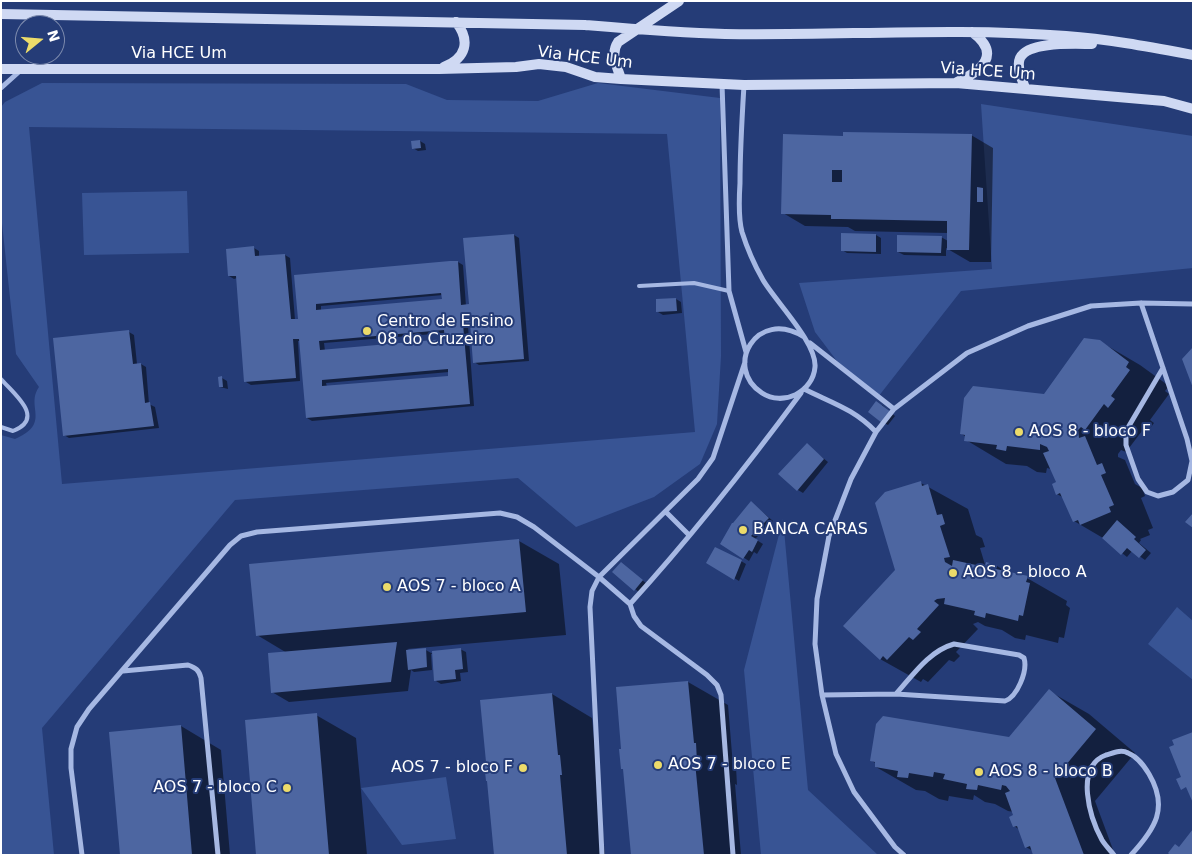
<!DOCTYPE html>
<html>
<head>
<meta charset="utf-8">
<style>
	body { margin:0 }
	#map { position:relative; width:1194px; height:856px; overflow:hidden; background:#253c77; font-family:"DejaVu Sans",sans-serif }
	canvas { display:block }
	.frame { position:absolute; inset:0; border:2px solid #fff; pointer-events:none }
	.north { position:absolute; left:15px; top:15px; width:50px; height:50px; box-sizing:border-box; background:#253c77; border:1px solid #7c8aad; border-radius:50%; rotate:73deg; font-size:14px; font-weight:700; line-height:20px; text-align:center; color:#fff }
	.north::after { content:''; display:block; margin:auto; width:18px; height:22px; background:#ecdb6a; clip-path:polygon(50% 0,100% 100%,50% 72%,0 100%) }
</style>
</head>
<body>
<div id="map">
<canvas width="1194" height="856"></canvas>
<div class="frame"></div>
<div class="north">N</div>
</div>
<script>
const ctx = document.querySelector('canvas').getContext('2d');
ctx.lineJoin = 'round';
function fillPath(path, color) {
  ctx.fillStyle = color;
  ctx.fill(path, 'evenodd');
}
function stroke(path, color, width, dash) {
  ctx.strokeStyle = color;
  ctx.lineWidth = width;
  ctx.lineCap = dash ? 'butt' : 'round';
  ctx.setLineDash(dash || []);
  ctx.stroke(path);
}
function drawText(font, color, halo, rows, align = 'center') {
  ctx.font = font + ' "DejaVu Sans",sans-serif';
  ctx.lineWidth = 4;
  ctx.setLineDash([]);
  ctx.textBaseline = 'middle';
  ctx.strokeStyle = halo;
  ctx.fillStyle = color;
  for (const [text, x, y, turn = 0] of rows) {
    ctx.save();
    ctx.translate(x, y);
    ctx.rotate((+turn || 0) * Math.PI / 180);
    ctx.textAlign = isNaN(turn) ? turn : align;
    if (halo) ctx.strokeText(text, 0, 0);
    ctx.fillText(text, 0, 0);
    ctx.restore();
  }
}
fillPath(new Path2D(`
	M42,83L406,84L447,100L538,101L598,83L720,98L721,356L717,424L700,464L654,497L576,527L518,478L235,500L42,728L54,855H1V435L15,439C52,423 25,407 39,387L16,354L1,214V107L5,102ZM29,127L667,134L695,432L62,484Z
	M981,104L1193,136V268L961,291L878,397L843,369L815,332L799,283L992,269Z
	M187,191L189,253L84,255L82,193Z
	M783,519L808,790L878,855H761L744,670Z
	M1177,607L1193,621V680L1148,644Z
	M446,777L456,839L402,845L361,788Z`), '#385494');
fillPath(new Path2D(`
	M971,135L993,148L991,262H970L946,248V256L904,255L898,252L941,237L948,241V233L855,231L848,227L805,226L783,213L844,137Z
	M420,141L425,144L426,150L418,151L413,148Z
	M514,235L519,238L529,361L479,365L474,362L471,326H468L474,406L312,421L307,418L301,341H298L300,381L251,385L246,382L237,278L234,279L229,276L254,248L259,251V257L285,255L290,258L295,320H299L296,276L458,262L463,265L466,306L470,305ZM443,295V300L321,311V306ZM445,333L446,340L325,351L324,343ZM449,372V377L327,387L326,383Z
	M876,235L881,238V254L847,253L842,250Z
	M676,299L681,302L682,313L663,315L658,312Z
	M129,332L134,335L137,364H141L146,367L149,404L155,407L159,428L69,438L64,435Z
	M1099,341L1140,365L1169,386L1165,391L1169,394L1150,420L1154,423L1149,430L1145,427L1126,452L1121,450L1118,454V457L1125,460L1135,484L1142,488L1145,496L1141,498L1153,528L1148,530L1150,535L1140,539L1141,540L1139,543L1151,553L1145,560L1132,551L1127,557L1103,538L1074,521L1064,498L1057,494V483L1051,469L1047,468L1046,473L1037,472L1027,466L1006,464L966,440V437L962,434L1044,396Z
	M222,378L227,381L228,389L220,387Z
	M882,405L895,416L888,425L882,422Z
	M807,445L828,462L803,493L798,490Z
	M921,483L968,509L976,535L982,538L985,547L980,548L986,568L997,566L1010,574L1027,578L1067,601L1066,605L1070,608L1064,638L1059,637L1058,643L1026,635L1025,640L1015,638L1002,630L985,626L978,622L973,624L978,629L956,652L960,656L954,662L949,660L928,682L923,679L921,682L880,659L897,570Z
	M752,503L773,521L755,539L763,544L757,554L754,552L749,561L722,544Z
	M519,541L559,564L566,635L407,649L411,651L424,649L433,654H431L432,670L414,672L411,670L408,691L289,702L272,692L287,653L257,635Z
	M741,561L746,564L739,581L708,562Z
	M621,563L647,584L640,593L614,572Z
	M460,649L466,652L468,672L460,673L461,681L441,684L436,681Z
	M688,682L728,705L733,766L736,767L737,785L735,784L741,855H632Z
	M1049,691L1089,714L1135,753L1095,801L1115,855H1034L1033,851L1026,847L1020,830L1014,826L1015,816L1014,812L1008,811L995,804L985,802L974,795L973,800L949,796L948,801L939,799L925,791L916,790L876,767L877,764L872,761L1009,738Z
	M552,694L592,718L605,855H495L482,701Z
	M316,715L356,738L367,855H258Z
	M181,726L221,750L230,855H121Z`), '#0007');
fillPath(new Path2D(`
	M843,132L972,134L969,250H947V221L841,219H831V215L781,214L783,134L843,136ZM832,170H842V182H832Z
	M420,140L421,148L412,149L411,141Z
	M977,187L983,188V202H977Z
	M841,233L876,234V252L841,251Z
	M514,234L524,359L473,363L470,323L463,324L470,404L306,418L299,339H293L296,378L244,382L236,276H228L226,249L254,246L255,256L285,254L291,319H298L294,275L450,261H458L461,305L469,304L463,238ZM441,293L442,299L316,310V304ZM444,330L445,339L320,350L319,341ZM448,369V376L322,386V380Z
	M897,235L942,236L941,253L897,252Z
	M676,298L677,311L656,312V299Z
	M129,330L133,364L141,363L145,403L150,402L154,426L63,436L53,338Z
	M1084,338L1100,340L1129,362L1126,367L1130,370L1111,396L1115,399L1108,408L1104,404L1085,430L1081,427L1078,430L1079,438L1085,436L1097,465L1102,463L1106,473L1101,475L1114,505L1109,507L1111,512L1080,525L1078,520L1073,522L1060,493L1056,495L1052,484L1056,482L1043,453L1049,451L1047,447L1040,444V450L1007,446L1006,451L996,449L997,445L964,441L965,435L960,434L964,398L973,386L1044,394Z
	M1193,347V388L1182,359Z
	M222,376L223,387H219L218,377Z
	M876,401L891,412L882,423L868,412Z
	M807,443L824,459L797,491L778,474Z
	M921,481L922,486L928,484L937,515L942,514L945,524L940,526L950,557L944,558L945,562L952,566L953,560L985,567L986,562L997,565L996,569L1028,576L1026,582L1030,583L1023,616L1019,615L1018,621L986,613L985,618L974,615L975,611L944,604L945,598L937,599L934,601L939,605L917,629L921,632L913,640L909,637L887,660L883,656L880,660L843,626L895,570L875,503L885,492Z
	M751,501L769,518L751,536L758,540L752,552L749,550L743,559L720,544L732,523H733Z
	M1193,513V528L1185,522Z
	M1117,520L1136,537L1134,539L1146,550L1139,558L1127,548L1121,555L1102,538Z
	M519,539L526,612L256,636L249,564Z
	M715,547L742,560L734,580L706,563Z
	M621,562L643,580L634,591L612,572Z
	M397,642L391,682L271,693L268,653Z
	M426,648L427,667L408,670L406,650Z
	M461,648L463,669L455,670L456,679L434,681L432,651Z
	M688,681L694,743H696L697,762H695L704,855H631L623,769H621L619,749H621L616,687Z
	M1049,689L1096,729L1055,778L1084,855H1033L1030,846L1025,848L1017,826L1013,827L1009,817L1013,815L1005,793L1010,791L1006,786L1002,785L1001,790L978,785L977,790L966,789L967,784L943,779L945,774L934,772L933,777L909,773L908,778L897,777L898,771L875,767V762L870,761L876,724L883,716L1009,737Z
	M552,693L558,755H560L562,775H560L567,855H494L487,781H486L484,762H486L480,700Z
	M317,713L329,855H256L245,720Z
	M181,725L192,855H120L109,732Z
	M1193,732V803L1186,787L1181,790L1176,779L1181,777L1169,747L1174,745L1172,740Z
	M1193,829V855H1170L1168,853L1175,844L1179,847Z`), '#4d66a1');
stroke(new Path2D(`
	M639,286L694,283L729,291
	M1,379C14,394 46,418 13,431L1,427`), '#a6b8e3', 4);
stroke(new Path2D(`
	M722,84L729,291L746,352
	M744,85C742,118 740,150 740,183C739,199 738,217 742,232C747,248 755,266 763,280C776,302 817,343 815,367C813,392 783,407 762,393C723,368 756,307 804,337
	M1,88L21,70
	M1141,303L1163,368L1187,439L1192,461L1188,480L1173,492L1158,496L1147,492L1138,479L1126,445V431L1163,368
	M810,343L894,409
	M804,389C832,403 854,409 876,432
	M666,512L689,535
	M630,604C691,537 747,466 801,393
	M123,671L188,665C196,668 199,670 201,678L218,855
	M822,695L896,694L1005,701C1017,697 1028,671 1024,658L1019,655L954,644C929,651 913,675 896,694
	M82,855L71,768V749L77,727L89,709L230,545L241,536L257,532L500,513L517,517L534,527L599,577L630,604L634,616L641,626L707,675L717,685L721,695L733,855
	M602,855L590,607L592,591L599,577L698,479L713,458L745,362
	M904,855L895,847L854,792L836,754L822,695L815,644L817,599L829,536L851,479L876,432L894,409L967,353L1028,326L1091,306L1141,303L1193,304
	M1114,855C1110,850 1105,845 1102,840C1090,818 1074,767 1106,755C1113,753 1121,749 1128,753C1138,757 1144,766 1149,774C1169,808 1155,829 1131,855`), '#a6b8e3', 5);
stroke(new Path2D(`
	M1,14L585,25C632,29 678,33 725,34C838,36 952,27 1066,36C1108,39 1150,47 1193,55
	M444,67C466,58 471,41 456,22
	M1,69H439L516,67L539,64L566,67L595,77L621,79L744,85L956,83L1164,101L1193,109
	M621,79C617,66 610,54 618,42L679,1
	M957,82C982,71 1002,54 972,32
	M1025,88C1022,79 1016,67 1020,58C1028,41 1075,44 1092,44`), '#cfd9f3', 10);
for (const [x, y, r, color] of [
	[367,331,5,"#ecdb6a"],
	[1019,432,5,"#ecdb6a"],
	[743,530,5,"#ecdb6a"],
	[953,573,5,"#ecdb6a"],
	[387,587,5,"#ecdb6a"],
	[658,765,5,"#ecdb6a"],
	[523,768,5,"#ecdb6a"],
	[979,772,5,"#ecdb6a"],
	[287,788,5,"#ecdb6a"]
]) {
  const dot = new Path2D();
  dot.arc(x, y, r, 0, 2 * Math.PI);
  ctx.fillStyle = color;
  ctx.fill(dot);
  stroke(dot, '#253c77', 2);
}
drawText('16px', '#fff', '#253c77', [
	["Via HCE Um",179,54],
	["Via HCE Um",585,58,7],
	["Via HCE Um",988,72,4]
]);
drawText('16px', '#fff', '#253c77', [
	["Centro de Ensino",377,322],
	["08 do Cruzeiro",377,340],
	["AOS 8 - bloco F",1029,432],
	["BANCA CARAS",753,530],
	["AOS 8 - bloco A",963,573],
	["AOS 7 - bloco A",397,587],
	["AOS 7 - bloco E",668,765],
	["AOS 7 - bloco F",513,768,"right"],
	["AOS 8 - bloco B",989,772],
	["AOS 7 - bloco C",277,788,"right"]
], 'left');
</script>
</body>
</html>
